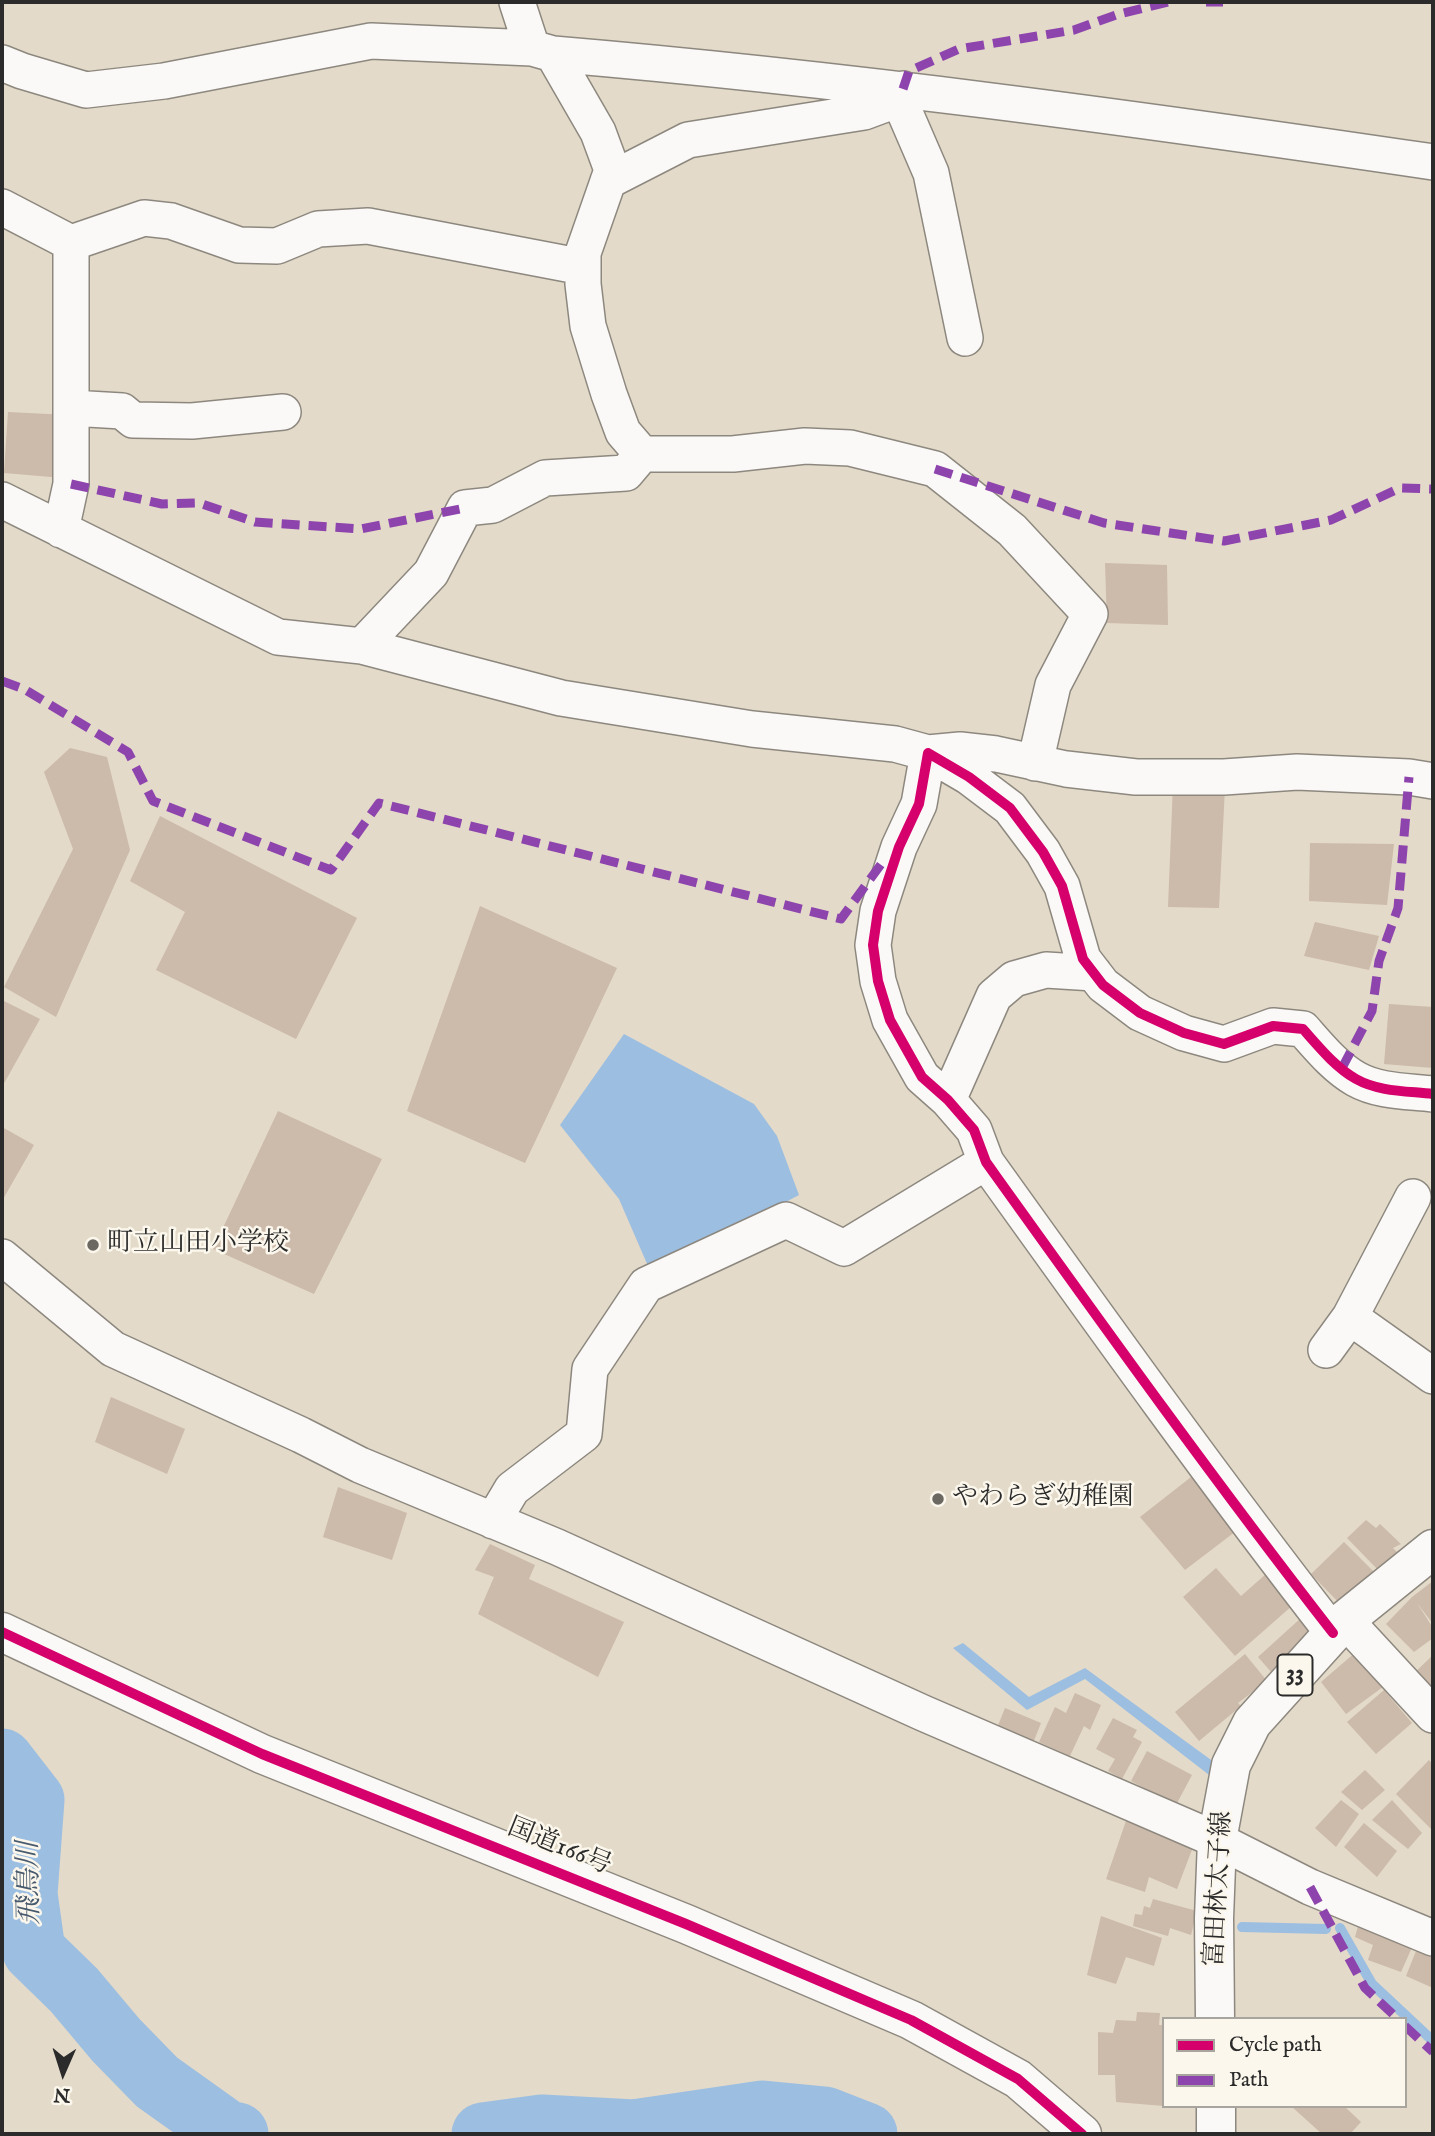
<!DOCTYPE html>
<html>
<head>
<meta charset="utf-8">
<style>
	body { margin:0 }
	#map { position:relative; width:1435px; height:2136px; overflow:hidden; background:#e3dac9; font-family:"IM FELL English",serif }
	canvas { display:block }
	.frame { position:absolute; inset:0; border:4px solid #2b2b2b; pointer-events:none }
	.legend { position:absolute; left:1162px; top:2017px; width:245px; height:91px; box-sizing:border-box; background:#fbf7ec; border:2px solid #a8a59f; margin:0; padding:9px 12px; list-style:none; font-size:21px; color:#2b2b2b }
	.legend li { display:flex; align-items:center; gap:14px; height:35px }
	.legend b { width:35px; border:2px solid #a8a59f }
	.north { position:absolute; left:28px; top:2038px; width:70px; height:70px; -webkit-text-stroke:5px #fbf7ec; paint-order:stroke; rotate:183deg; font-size:19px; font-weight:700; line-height:28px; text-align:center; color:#2b2b2b }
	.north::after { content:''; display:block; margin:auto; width:24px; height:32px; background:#2b2b2b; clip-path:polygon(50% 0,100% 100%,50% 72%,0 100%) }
</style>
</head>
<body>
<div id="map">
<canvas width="1435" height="2136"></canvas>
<div class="frame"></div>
<ul class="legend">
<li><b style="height:9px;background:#d6006c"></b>Cycle path</li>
<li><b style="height:9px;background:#8e44ad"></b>Path</li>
</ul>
<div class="north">N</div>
</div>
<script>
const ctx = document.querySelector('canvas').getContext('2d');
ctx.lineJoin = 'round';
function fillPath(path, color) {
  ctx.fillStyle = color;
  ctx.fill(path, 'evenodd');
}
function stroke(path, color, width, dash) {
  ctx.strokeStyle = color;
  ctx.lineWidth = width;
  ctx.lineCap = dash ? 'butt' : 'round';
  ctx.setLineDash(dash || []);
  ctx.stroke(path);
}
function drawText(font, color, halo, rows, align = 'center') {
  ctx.font = font + ' "IM FELL English","Noto Serif JP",serif';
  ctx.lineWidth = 5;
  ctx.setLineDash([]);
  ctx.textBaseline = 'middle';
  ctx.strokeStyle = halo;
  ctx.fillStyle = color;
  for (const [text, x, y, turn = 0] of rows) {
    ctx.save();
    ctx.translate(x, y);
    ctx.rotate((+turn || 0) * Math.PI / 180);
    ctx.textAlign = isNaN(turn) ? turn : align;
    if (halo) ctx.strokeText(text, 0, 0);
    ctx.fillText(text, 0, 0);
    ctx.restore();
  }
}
fillPath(new Path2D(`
	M624,1034L754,1104L777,1136L799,1195L651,1273L619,1199L560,1125Z
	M963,1643L1029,1697L1085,1668L1218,1765L1213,1778L1085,1679L1027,1710L953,1648Z`), '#9cbee1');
stroke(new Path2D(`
	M1242,1927L1326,1929
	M1340,1928L1372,1984L1433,2041`), '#9cbee1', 10);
stroke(new Path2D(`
	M2,1760L33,1800L26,1894L34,1951L74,1990L116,2040L157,2082L227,2132L237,2134
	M483,2134L542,2126L634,2131L763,2112L825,2118L866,2134`), '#9cbee1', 63);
fillPath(new Path2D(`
	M8,412L68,415L63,478L4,473Z
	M1105,563L1167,565L1168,625L1107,623Z
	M70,748L107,757L130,850L56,1017L4,987L73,849L44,772Z
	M1173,784L1225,787L1219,908L1168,907Z
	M160,816L357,918L296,1039L156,970L185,912L130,881Z
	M1310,843L1394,844L1387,905L1309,901Z
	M480,906L617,968L525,1163L407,1111Z
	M1315,922L1379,936L1369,970L1304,956Z
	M2,1000L40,1019L2,1087Z
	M1389,1004L1433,1007V1068L1384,1064Z
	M278,1111L382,1159L314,1294L213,1249Z
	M2,1127L34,1145L2,1201Z
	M111,1397L185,1429L167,1474L95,1442Z
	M1200,1470L1244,1525L1185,1570L1140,1517Z
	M338,1487L407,1513L392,1560L323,1537Z
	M1366,1520L1376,1528L1380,1524L1401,1544L1393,1548L1402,1557L1380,1572L1347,1538Z
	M1344,1542L1379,1577L1344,1608L1311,1574Z
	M490,1544L535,1565L529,1579L624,1622L598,1677L478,1614L494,1577L475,1570Z
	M1216,1568L1241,1596L1266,1574L1293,1605L1235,1656L1183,1597Z
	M1433,1581V1624L1417,1603L1433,1628V1638L1414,1652L1386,1624L1412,1597Z
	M1302,1617L1316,1633L1272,1673L1258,1657Z
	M1357,1651L1387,1684L1346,1714L1321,1682Z
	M1245,1654L1267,1681L1238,1703L1241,1706L1199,1741L1175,1712Z
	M1433,1655V1705L1409,1678Z
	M1384,1690L1412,1723L1376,1754L1347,1722Z
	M1075,1693L1101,1705L1090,1730L1084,1726L1070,1756L1039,1742L1055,1707L1066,1713Z
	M1005,1708L1041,1723L1033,1743L997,1728Z
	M1113,1718L1137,1730L1133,1737L1142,1742L1122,1779L1108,1771L1115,1759L1096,1749Z
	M1147,1751L1192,1775L1176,1805L1131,1781Z
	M1429,1760L1433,1765V1831L1396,1794Z
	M1365,1770L1385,1790L1362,1810L1341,1792Z
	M1341,1800L1359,1814L1336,1847L1315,1828Z
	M1392,1800L1422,1833L1408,1849L1372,1820Z
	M1127,1818L1193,1847L1177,1889L1149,1877L1145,1892L1106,1879Z
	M1364,1823L1397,1851L1377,1877L1344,1847Z
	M1153,1899L1197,1911L1191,1935L1170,1928L1168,1936L1133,1926L1135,1914L1142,1915L1144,1906L1150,1908Z
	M1101,1916L1162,1938L1154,1966L1126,1957L1116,1984L1087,1975Z
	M1360,1919L1414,1943L1401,1972L1368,1960L1373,1945L1355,1937Z
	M1420,1941L1433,1947V1988L1406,1976Z
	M1137,2012L1160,2013L1159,2025H1164V2106L1116,2102L1115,2075H1098V2032L1113,2033L1116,2020L1136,2021Z
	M1291,2106H1344L1361,2122L1350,2134H1322Z`), '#ccbaaa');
const minor = new Path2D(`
	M517,2L532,48
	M553,54L598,132L612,170L583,253V284L588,326L609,394L623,432L642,454H733L805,446L850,448L935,469L1012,530L1090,614L1053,685L1035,763
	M2,63L22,71L86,90L164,81L371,41L532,48L553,54C848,79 1141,119 1433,162
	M899,99L931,173L965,338
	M608,181L688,140L864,112L899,99L903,89
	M2,207L71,243L144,218L171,221L239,245L277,246L318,229L368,226L583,267
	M71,408L122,411L133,420L192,421L283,412
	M2,500L278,637L362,646L561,698L752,729L895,744L928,753L960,750L996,754L1066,769L1136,777H1224L1297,772L1409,777L1433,781
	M61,530L71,484V243
	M362,646L431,573L465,508L493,505L545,478L626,473L642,454
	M948,1100L994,996L1014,979L1046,970L1094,973
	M2,1257L113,1349L301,1435L360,1465L557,1547L923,1713L1217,1840L1310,1887L1433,1938
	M1350,1317L1433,1376
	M1326,1350L1350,1317L1413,1197
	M493,1521L512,1489L584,1434L590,1369L646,1285L786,1220L844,1248L986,1162
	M1345,1620L1433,1715
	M1333,1633C1213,1479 1100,1321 986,1162L974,1130L948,1100L922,1077L890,1020L878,981L873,945L878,911L899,847L919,804L928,753L969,777L1010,808L1043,852L1062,886L1083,959L1103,985L1140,1013L1184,1033L1224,1044L1273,1026L1303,1029C1319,1047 1335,1067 1356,1079C1379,1092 1408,1091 1433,1094`);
const major = new Path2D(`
	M1215,2019L1214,1918L1217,1840L1231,1765L1252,1723L1345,1620L1433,1549
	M1216,2106V2134`);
const highway = new Path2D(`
	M2,1632L262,1754L686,1924L911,2020L1018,2079L1082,2134`);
stroke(minor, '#8d887f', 38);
stroke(major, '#8d887f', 41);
stroke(highway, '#8d887f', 41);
stroke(minor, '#fbf9f7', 35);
stroke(major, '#fbf9f7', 38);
stroke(highway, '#fbf9f7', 38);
stroke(new Path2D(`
	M1206,2H1223
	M903,89L909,71L959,49L1074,30L1119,14L1168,2
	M935,469L1104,523L1224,541L1331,520L1400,488L1433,489
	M71,484L162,504L199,503L255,522L361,529L465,508
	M2,681L24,689L128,752L153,801L331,870L379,803L841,919L882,863
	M1342,1068L1372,1011L1379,961L1398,908L1409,777
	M1310,1887L1365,1988L1398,2019
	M1405,2026L1433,2052`), '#8e44ad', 9, [18, 9]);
stroke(new Path2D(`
	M2,1632L262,1754L686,1924L911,2020L1018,2079L1082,2134
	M1333,1633C1213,1479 1100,1321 986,1162L974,1130L948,1100L922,1077L890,1020L878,981L873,945L878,911L899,847L919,804L928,753L969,777L1010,808L1043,852L1062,886L1083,959L1103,985L1140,1013L1184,1033L1224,1044L1273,1026L1303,1029C1319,1047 1335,1067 1356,1079C1379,1092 1408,1091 1433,1094`), '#d6006c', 10);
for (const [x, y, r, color] of [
	[93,1245,7,"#6b6862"],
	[938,1499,7,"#6b6862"]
]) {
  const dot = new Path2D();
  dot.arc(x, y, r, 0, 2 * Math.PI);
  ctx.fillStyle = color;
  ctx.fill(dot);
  stroke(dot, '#fbf7ec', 2.5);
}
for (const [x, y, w] of [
	[1295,1675,35]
]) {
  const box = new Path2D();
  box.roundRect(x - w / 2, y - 20.5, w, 41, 5);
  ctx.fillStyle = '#fbf7ec';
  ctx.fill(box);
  stroke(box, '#2b2b2b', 2);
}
drawText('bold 24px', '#2b2b2b', null, [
	["33",1295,1675]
]);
drawText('26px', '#2b2b2b', '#fbf7ec', [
	["町立山田小学校",107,1245],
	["やわらぎ幼稚園",952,1499]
], 'left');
drawText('26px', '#2b2b2b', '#fbf7ec', [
	["国道166号",559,1848,22],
	["富田林太子線",1220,1889,-87]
]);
drawText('italic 28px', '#485a6e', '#fbf7ec', [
	["飛鳥川",31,1883,-91]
]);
</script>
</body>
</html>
